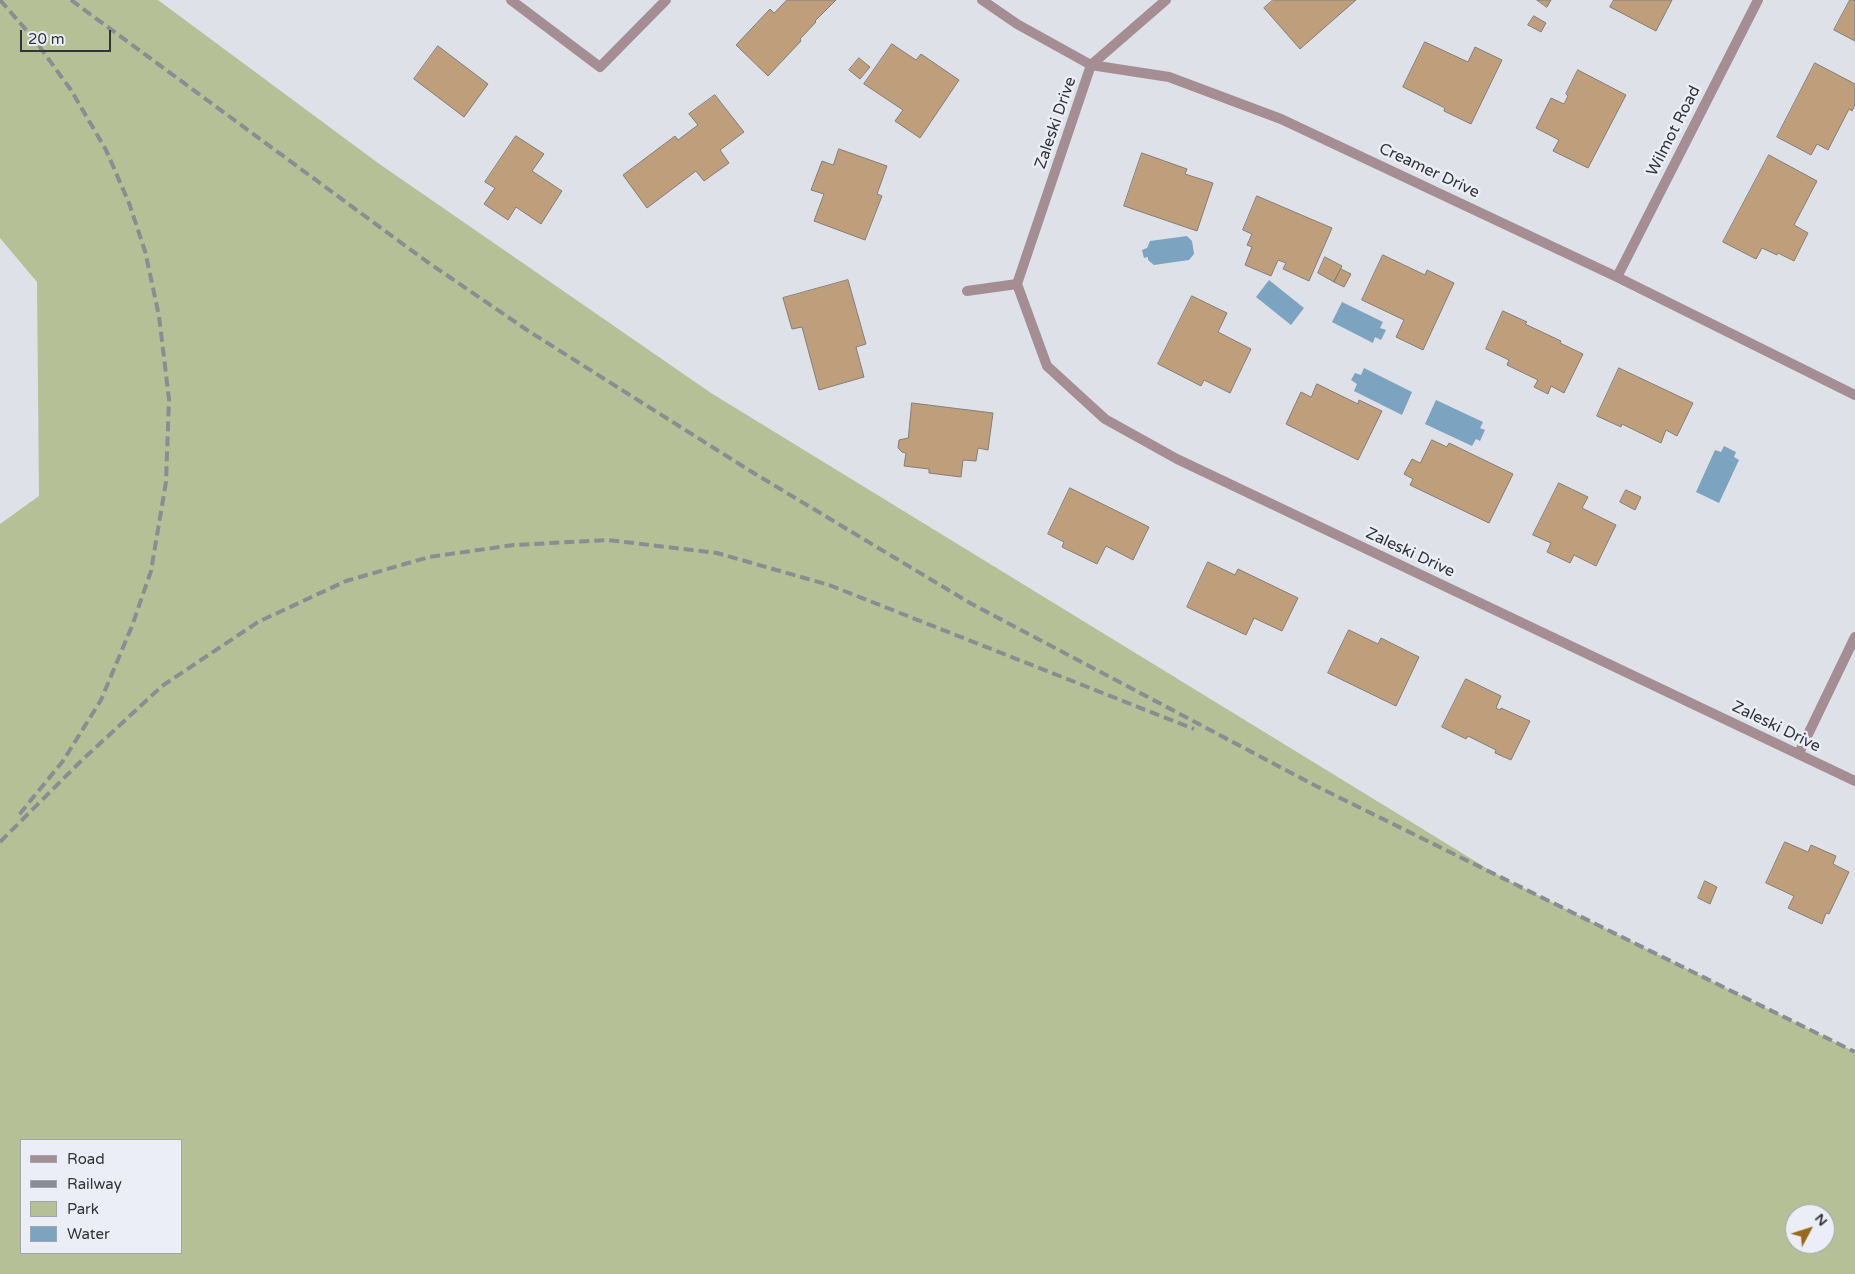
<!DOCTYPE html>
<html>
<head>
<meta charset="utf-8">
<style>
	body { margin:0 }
	#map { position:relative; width:1855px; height:1274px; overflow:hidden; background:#dee1e8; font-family:"Varela Round",sans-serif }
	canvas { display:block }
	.legend { position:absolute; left:20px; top:1139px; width:162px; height:115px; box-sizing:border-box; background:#ebeef6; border:1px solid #a1a4aa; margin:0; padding:6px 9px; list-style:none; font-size:15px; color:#333437 }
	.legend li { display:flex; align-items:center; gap:10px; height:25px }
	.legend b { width:25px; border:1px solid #a1a4aa }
	.north { position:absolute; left:1785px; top:1204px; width:50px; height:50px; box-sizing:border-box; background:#ebeef6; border:1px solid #a1a4aa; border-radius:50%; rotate:50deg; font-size:14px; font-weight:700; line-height:20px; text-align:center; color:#333437 }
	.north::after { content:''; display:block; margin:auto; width:18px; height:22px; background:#9a681c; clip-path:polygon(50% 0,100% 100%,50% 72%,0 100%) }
	.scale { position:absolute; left:20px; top:30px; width:91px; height:22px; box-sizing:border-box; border:2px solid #333437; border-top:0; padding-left:6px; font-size:15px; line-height:18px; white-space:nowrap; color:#333437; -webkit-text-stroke:4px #ebeef6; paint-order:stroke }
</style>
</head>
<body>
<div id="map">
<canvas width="1855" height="1274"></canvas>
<ul class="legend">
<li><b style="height:6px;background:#a48e93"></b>Road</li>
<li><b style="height:6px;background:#8b8d92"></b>Railway</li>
<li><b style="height:14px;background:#b5c097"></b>Park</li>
<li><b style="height:14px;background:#7ca3c0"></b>Water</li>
</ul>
<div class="north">N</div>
<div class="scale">20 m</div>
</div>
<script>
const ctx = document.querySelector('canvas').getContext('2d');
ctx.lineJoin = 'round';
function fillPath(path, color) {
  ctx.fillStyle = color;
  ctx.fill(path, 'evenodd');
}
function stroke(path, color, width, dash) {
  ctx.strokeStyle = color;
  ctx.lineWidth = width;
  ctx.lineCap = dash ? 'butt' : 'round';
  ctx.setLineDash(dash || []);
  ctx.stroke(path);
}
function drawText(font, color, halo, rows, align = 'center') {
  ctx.font = font + ' "Varela Round",sans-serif';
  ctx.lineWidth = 5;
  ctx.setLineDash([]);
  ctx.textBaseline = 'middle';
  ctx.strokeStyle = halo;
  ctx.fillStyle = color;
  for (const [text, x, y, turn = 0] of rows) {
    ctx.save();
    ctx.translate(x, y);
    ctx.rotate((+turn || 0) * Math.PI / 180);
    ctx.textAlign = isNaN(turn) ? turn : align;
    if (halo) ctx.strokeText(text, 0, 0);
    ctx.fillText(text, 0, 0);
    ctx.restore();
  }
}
fillPath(new Path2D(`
	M0,0H158L378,163L711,393L1501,877L1855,1052V1274H0V524L39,496L37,282L0,238ZM21,1140H181V1253H21ZM1795,1214H1825V1244H1795Z`), '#b5c097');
fillPath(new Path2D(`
	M1187,236L1192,241L1194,254L1189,260L1154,265L1148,260V257L1144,258L1142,250L1147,248L1150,241Z
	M1269,280L1304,308L1291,325L1256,297Z
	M1342,302L1383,322L1380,328L1386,330L1381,340L1375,337L1373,343L1332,322Z
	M1364,368L1412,392L1402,415L1354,391L1357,384L1351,380L1355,373L1361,375Z
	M1436,400L1483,422L1480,428L1485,430L1480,441L1476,439L1472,446L1425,424Z
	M1724,446L1736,452L1734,457L1739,460L1719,503L1696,492L1715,450L1721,452Z`), '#7ca3c0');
const building = new Path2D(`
	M787,0H836L815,21L816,22L800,39L801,41L768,76L736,45L770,9L774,13Z
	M1273,0H1356L1300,49L1264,8Z
	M1537,0H1551L1547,7Z
	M1614,0H1672L1656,31L1610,7Z
	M1850,0H1855V41L1834,30Z
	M1534,16L1546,23L1541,32L1528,25Z
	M1425,42L1468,62L1475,47L1502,60L1471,124L1444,111L1445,108L1403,87Z
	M892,44L916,60L921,54L959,80L920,138L895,121L903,110L864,84Z
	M438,46L488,84L464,117L414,79Z
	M859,58L870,67L860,79L849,70Z
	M1815,63L1855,84V105L1852,111L1849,109L1828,150L1817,144L1811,155L1777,137Z
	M1578,70L1626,95L1588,168L1553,151L1559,140L1536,128L1551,98L1564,104L1568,96L1566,94Z
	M715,95L744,132L720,150L729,163L704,181L696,171L647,208L623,175L675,136L678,140L698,125L689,114Z
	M516,136L544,154L532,171L562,191L541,224L516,207L508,220L484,204L495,188L485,182Z
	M839,149L887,166L877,194L882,196L865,240L814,221L824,194L811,190L822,161L833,165Z
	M1142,153L1187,169L1185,174L1213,183L1197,231L1124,206Z
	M1769,155L1817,181L1794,225L1808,233L1794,261L1778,253L1777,255L1762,248L1756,259L1723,242Z
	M1257,196L1332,228L1309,281L1283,269L1286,263L1278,260L1271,276L1245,265L1252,247L1247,245L1252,234L1243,230Z
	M1383,255L1425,275L1427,270L1454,283L1423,350L1396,337L1404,320L1362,300Z
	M1325,257L1342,266L1334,282L1318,273Z
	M1341,269L1351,274L1344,287L1334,282Z
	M848,280L866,344L856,347L864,377L819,390L802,327L792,329L783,298Z
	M1192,296L1227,313L1218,332L1251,349L1230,393L1204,380L1201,386L1158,364Z
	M1503,311L1527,322L1525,324L1561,341L1560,343L1583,354L1564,393L1551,386L1548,394L1534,387L1538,380L1507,365L1509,360L1486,349Z
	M1619,368L1693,403L1677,436L1666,430L1661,443L1622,424L1621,427L1597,416Z
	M1317,384L1358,404L1359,400L1382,411L1358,460L1286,424L1301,392L1311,397Z
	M912,403L993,413L988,450L978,448L976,461L963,460L961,477L929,473V469L904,466L906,453L902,452L898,448L899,440L908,438Z
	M1432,440L1447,447L1449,443L1513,474L1489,523L1410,485L1413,479L1404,474L1412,459L1420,463Z
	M1559,483L1588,497L1582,508L1616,525L1596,566L1574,555L1570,563L1547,552L1551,543L1533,535Z
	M1070,488L1149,527L1133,560L1106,546L1097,564L1062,547L1064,542L1048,534Z
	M1626,490L1641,497L1635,510L1620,502Z
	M1208,562L1235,575L1238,569L1298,598L1282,631L1254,618L1246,635L1187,607Z
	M1349,630L1378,644L1381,638L1419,657L1396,706L1328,673Z
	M1466,679L1501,696L1496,708L1500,710L1501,708L1530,721L1511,760L1495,753L1496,750L1468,736L1466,739L1442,727Z
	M1785,842L1808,852L1811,845L1836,856L1833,864L1849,872L1829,914L1826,913L1822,924L1788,908L1794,896L1766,883Z
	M1705,881L1717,887L1710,904L1698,898Z`);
fillPath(building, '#bf9e7c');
stroke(building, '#847e78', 1);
stroke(new Path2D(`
	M511,0L600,67L666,0
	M982,0L1017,24L1091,65L1169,77L1281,119L1617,277L1855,395
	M1166,0L1091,65L1017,284L1047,366L1105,419L1177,459L1855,781
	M1617,277L1758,0
	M967,291L1017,284
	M1799,753L1855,637`), '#a48e93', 10);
stroke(new Path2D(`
	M0,0L34,39L71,90L106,150L129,203L145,251L159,316L169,399L166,482L151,571L132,626L101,700L63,761L18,816
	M71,0L426,261L530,332L752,472L970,603L1316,786L1855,1052
	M0,842L80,762L162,686L258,622L346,581L429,557L514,545L608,540L717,553L829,585L1194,729`), '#8b8d92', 4, [10, 5]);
drawText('16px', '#333437', '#ebeef6', [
	["Zaleski Drive",1056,123,-71],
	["Wilmot Road",1674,131,-63],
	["Creamer Drive",1429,171,25],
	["Zaleski Drive",1410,553,25],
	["Zaleski Drive",1776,727,26]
]);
</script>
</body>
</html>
